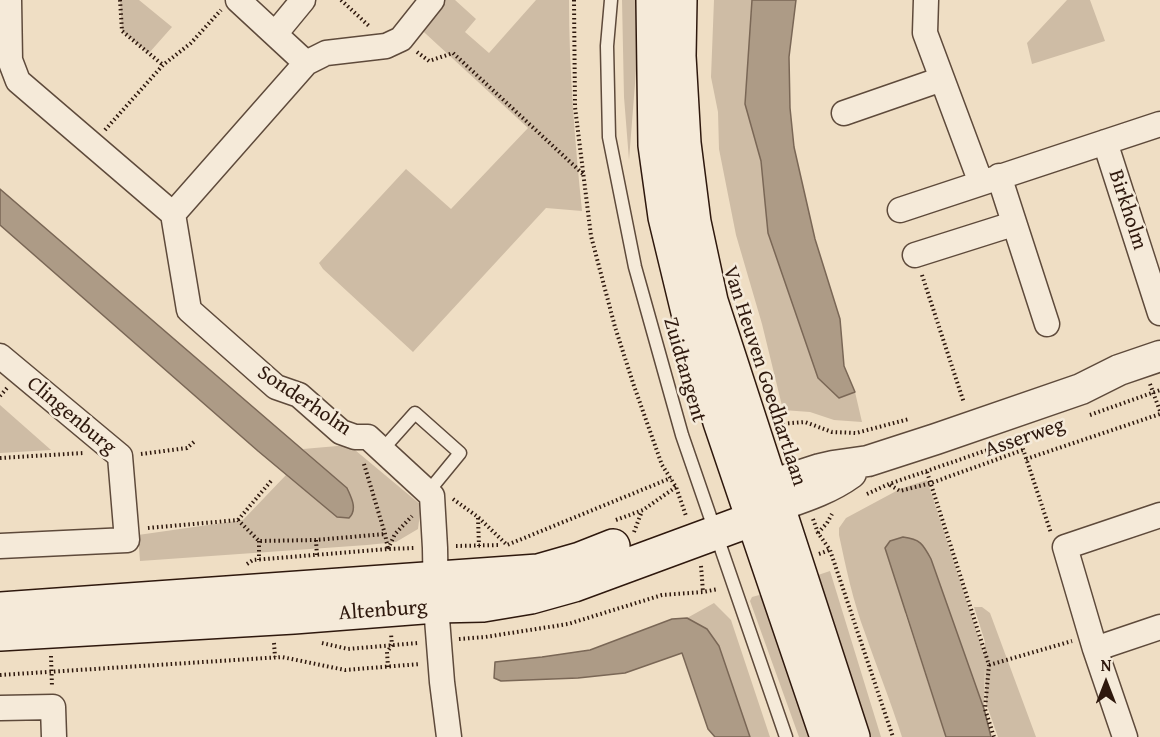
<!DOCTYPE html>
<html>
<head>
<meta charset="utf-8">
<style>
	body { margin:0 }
	#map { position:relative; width:1160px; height:737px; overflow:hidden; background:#efdec4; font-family:"Gentium Book Plus",serif }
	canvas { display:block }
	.north { position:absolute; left:1076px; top:653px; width:60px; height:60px; -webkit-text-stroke:4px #f5ead9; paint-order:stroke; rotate:0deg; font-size:16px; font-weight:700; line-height:24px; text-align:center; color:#2e180d }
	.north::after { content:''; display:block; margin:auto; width:21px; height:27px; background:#2e180d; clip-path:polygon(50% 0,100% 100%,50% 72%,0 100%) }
</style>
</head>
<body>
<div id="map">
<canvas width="1160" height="737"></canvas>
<div class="north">N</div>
</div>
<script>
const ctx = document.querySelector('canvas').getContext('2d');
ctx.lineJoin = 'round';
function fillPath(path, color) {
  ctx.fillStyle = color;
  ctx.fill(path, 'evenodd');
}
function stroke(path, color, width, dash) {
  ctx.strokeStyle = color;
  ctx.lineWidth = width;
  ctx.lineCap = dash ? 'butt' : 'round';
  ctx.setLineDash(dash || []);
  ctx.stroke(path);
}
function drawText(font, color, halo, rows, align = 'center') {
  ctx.font = font + ' "Gentium Book Plus",serif';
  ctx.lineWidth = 5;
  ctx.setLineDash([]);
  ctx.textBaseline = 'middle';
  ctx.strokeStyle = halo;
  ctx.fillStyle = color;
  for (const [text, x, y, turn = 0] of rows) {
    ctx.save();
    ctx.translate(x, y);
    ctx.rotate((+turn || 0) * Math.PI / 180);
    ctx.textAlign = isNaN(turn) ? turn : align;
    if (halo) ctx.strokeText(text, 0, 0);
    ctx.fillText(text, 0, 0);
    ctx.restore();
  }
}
fillPath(new Path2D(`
	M120,0H139L172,27L149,53L122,31Z
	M431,0H455L476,19L465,32L489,53L536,0H569C569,71 575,141 582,211L546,208L413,352L323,269L319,263L406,169L451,209L528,128L413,22Z
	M622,0H639V33L629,160L624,97Z
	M714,0H752L745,104L761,161L768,233L801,326L839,398L855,392L862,422L834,420L810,412L783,410L762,324L736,235L719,149L718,112L711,77Z
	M1067,0H1090L1105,41L1032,64L1027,43Z
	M0,405L51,450L0,453Z
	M349,445L421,505L418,529L396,542L367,545L140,561L138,535L243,520L286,475L337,517L347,488L303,449Z
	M927,480L984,654L985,642L974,607H982L990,613L1036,737H998L986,703L985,666L984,709L931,559L905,613L946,737H902C891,702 877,668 865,633C853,601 846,568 839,535V528L846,518L900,489Z
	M830,571L881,737H866L818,575Z
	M763,594L820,737H799L750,601L752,597Z
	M714,603L731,620L770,737H750L719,646L707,629L687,618Z`), '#cebca5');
const water = new Path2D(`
	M752,0H796L789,57L790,108L794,147L815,239L840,319L844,366L855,392L839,398L818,378L768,233L761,161L745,104Z
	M0,189L347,488C351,497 358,509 349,518L337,517L258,451L0,225Z
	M903,537C920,539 923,544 931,559L984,709L991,737H946L885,548L890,541Z
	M687,618L707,629L719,646L750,737H715L708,729L682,653L625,673L578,678L501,681L494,678L495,662L542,657L590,650L672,619Z`);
fillPath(water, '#ad9b86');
stroke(water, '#7a6756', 1.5);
const service = new Path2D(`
	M611,0L607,46L609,137L635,267L682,435L786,737
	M382,450L415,413L460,453L428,492`);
const minor = new Path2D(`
	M9,0L10,60L18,81L173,214L189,310L276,387L299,395L341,432L355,437H368L432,496L435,548L436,606L442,682L449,737
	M238,0L306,63
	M926,0L925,33L981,183
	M275,34L303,0
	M844,113L942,79
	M1105,142L1160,313
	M999,176L1047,324
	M900,210L1160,124
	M173,214L306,63L326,53L386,46L401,39L432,0
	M915,255L1013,224
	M0,356L120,456L127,540L0,546
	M1095,649L1160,627
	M0,708L53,707L54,737
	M1125,737L1095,649L1065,547L1160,515`);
const tertiary = new Path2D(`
	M771,485L820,469L833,466L868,461L936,439L1081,389L1119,370L1160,356
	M778,506C804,497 829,489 851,473`);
const secondary = new Path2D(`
	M653,0L655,145L665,217L694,337L720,422L827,737
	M680,0L679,56L684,143L694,222L711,301L853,737
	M0,609L538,571L580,559L613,546
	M0,634L294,617L436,606L483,605L531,597L574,585L753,519L778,506`);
stroke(service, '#5e4a3b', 15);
stroke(minor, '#5e4a3b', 27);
stroke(tertiary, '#5e4a3b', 33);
stroke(secondary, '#2e180d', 36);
stroke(new Path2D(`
	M120,0L122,31L163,65
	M341,0L369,26
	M574,0L575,107L591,236L615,327L634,386L662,465L676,487L686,516
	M417,52L429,61L453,53L583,174
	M105,130L163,65L191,43L221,10
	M922,275L964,403
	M1150,384L1160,411
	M0,396L7,388
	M1090,415L1160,390
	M779,424L805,422L832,432L856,433L909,419
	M1020,440L1051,533
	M141,454L187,448L195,441
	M0,458L83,453
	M1026,459L1160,414
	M364,464L385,534L388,549
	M927,472L989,665L985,709L994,737
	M890,485L900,491L931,483L1023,450
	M867,494L889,484L1060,425
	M453,499L478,517L507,545L671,478
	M478,518L479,546
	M813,519L818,533L830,550L893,737
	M238,520L271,481
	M616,520L643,510L676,487
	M148,528L238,520L259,541L316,540L385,534
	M634,532L642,511
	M818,533L827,523L832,514
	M316,540L317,557
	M259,541V560
	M456,546L499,545
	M388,549L395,534L412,516
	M819,554L830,550
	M247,564L253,560L388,549L415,548
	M701,566L703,592
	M459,639L485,637L568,624L662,595L703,592L718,589
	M274,643L275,657
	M322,643L348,649L418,643
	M51,656L52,687
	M989,665L1072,641
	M388,667L387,652L392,645L391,634
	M0,675L282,657L345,670L420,664`), '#2e180d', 4, [1.5, 3]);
stroke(service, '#f5ead9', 12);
stroke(minor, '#f5ead9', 24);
stroke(tertiary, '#f5ead9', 30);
stroke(secondary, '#f5ead9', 33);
drawText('21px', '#2e180d', '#f5ead9', [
	["Birkholm",1127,210,72],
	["Zuidtangent",684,370,74],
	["Van Heuven Goedhartlaan",764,376,72],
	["Sonderholm",304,401,34],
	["Clingenburg",71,416,40],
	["Asserweg",1025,438,-19],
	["Altenburg",383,611,-4]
]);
</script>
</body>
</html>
